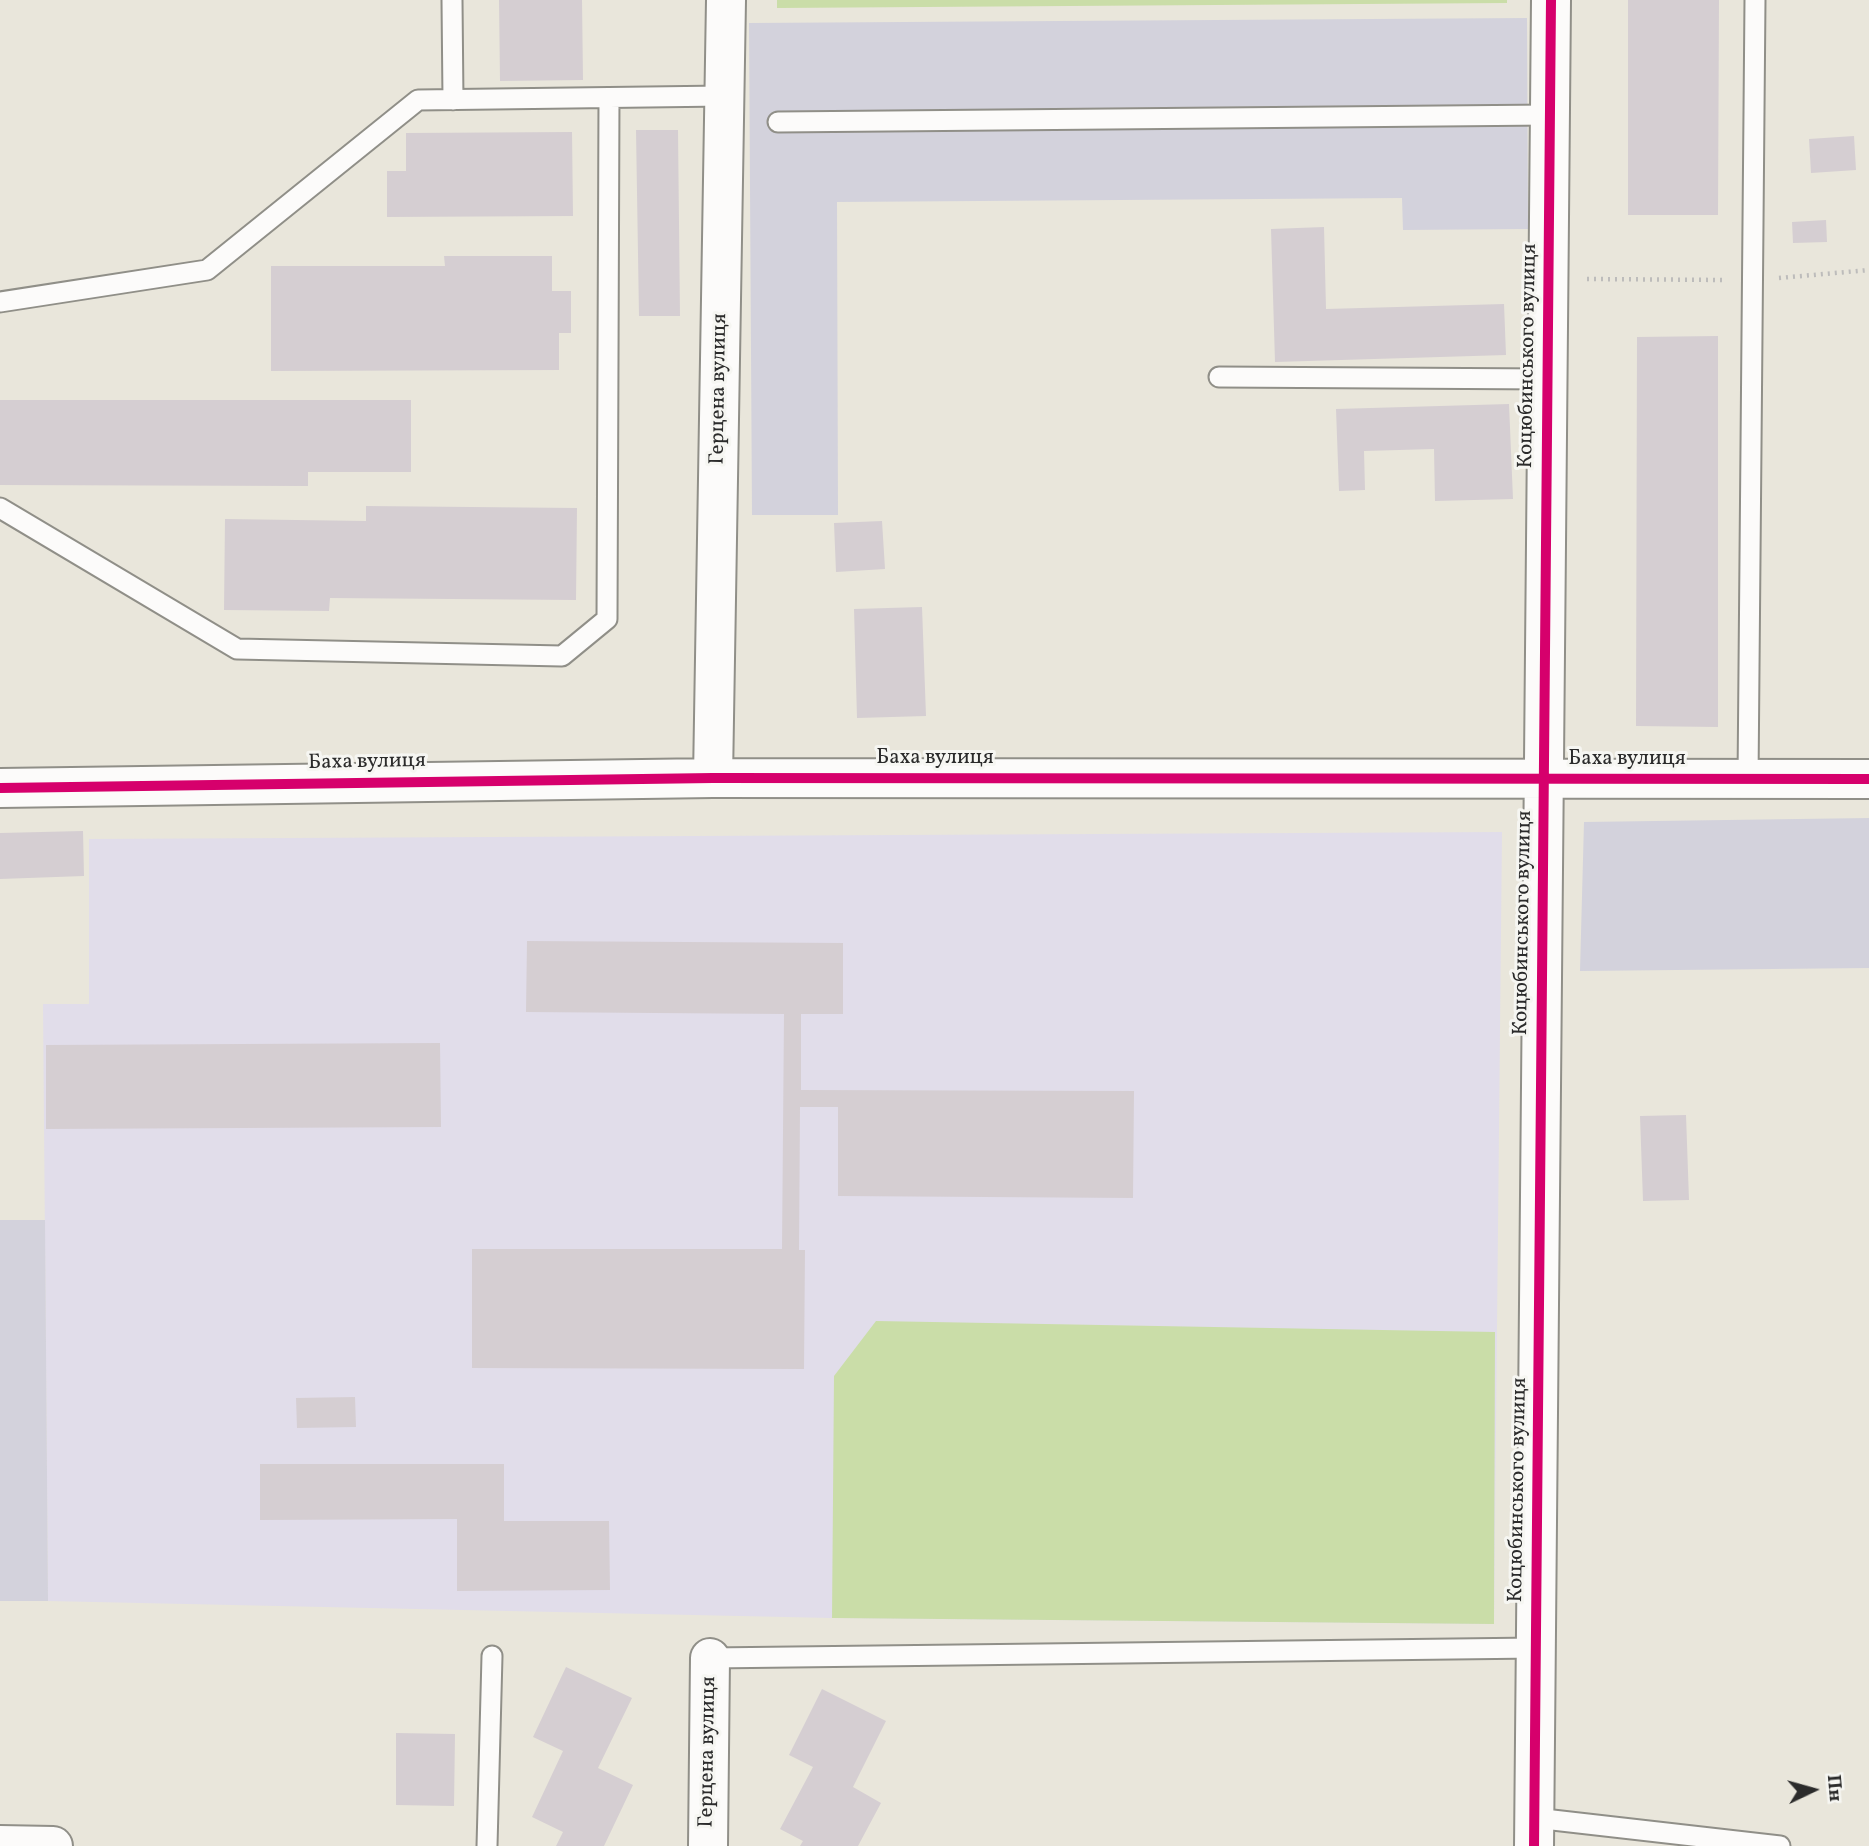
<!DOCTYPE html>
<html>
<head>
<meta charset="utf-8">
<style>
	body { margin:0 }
	#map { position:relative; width:1869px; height:1846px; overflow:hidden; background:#e9e6db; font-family:Vollkorn,serif }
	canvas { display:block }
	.north { position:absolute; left:1778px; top:1755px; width:70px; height:70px; -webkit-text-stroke:5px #f6f6f2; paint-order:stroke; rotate:85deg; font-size:19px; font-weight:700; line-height:28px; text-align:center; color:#2b2b2b }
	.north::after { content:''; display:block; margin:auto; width:24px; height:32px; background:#2b2b2b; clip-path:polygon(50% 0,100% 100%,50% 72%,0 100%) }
</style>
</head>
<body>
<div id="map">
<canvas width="1869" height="1846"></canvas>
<div class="north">Пн</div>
</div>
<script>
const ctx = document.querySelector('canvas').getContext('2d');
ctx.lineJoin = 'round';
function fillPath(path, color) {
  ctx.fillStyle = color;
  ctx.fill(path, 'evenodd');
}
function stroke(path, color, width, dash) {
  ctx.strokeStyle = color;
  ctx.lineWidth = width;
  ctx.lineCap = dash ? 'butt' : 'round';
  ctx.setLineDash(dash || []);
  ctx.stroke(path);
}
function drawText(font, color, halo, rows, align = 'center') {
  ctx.font = font + ' Vollkorn,serif';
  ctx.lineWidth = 6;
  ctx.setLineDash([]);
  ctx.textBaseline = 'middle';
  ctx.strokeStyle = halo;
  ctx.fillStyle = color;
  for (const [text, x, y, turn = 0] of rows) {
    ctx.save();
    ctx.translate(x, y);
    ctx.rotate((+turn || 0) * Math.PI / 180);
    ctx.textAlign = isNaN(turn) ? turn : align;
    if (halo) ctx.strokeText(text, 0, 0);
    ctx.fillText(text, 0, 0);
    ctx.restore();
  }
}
fillPath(new Path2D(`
	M1502,832L1494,1624L832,1618L48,1601L43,1004H89V839Z`), '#e1ddea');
fillPath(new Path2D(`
	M1527,18L1528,229L1403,230L1402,198L837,202L838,515H752L749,23Z
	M1869,818V968L1580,971L1584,822Z
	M0,1220H45L48,1601H0Z`), '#d3d2dc');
fillPath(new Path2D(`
	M777,0H1507V3L777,8Z
	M876,1321L1495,1332L1494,1624L832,1618L834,1376Z`), '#cadda8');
fillPath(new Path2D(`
	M499,0H582L583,80L500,81Z
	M1628,0H1719L1718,215H1628Z
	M636,130H678L680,316H639Z
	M572,132L573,216L387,217V171H406V133Z
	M1854,136L1856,170L1811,173L1809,139Z
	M1826,220L1827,242L1793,243L1792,222Z
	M1324,227L1326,309L1504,304L1506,355L1275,362L1271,229Z
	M444,256H552V291H571V333H559V370L271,371V266H445Z
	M1718,336V727L1636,726L1637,337Z
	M0,400H411V472H308V486L0,485Z
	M1509,404L1513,499L1435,501L1434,449L1364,451L1365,490L1339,491L1336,409Z
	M366,506L577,508L576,600L330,598L329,611L224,610L225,519L366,521Z
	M882,521L885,569L836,572L834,523Z
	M922,607L926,716L857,718L854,609Z
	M83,831L84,876L0,879V833Z
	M527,941L843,943V1014H801V1090L1134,1091L1133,1198L838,1196V1107H800L799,1250H805L804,1369L472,1368V1249H782L784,1014L526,1012Z
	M440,1043L441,1127L46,1129V1045Z
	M1686,1115L1689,1200L1643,1201L1640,1116Z
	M355,1397L356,1427L297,1428L296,1398Z
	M260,1464H504V1521H609L610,1590L457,1591V1519L260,1520Z
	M566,1667L632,1698L598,1768L633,1785L604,1846H556L563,1832L532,1817L563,1751L533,1737Z
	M822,1689L886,1721L853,1787L881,1803L858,1846H800L803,1841L780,1829L813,1767L789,1755Z
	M396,1733L455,1734L454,1806L396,1805Z`), '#d5ced2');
const service = new Path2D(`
	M452,0L453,100
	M778,122L1550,115
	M0,302L207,270L418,100L724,96
	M1219,377L1548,379
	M0,508L237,649L562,656L607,619L609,98
	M1748,779L1755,0
	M710,1658L1536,1648
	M1535,1818L1780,1846
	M487,1846L492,1656`);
const minor = new Path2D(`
	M713,778L726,0
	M0,788L713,778L1869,779
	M0,1845L53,1846
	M708,1846L710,1658
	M1534,1846L1551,0`);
stroke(service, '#908f88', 23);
stroke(minor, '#908f88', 42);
stroke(new Path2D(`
	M1779,278L1869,270
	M1587,279L1725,280`), '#bdbcbb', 4.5, [2, 5]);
stroke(service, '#fcfbfa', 19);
stroke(minor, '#fcfbfa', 38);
stroke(new Path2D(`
	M0,788L713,778L1869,779
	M1534,1846L1551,0`), '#d6006c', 10);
drawText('21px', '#2b2b2b', '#f6f6f2', [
	["Коцюбинського вулиця",1529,356,-89],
	["Герцена вулиця",720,389,-89],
	["Баха вулиця",935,759],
	["Баха вулиця",1627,760],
	["Баха вулиця",367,763,-1],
	["Коцюбинського вулиця",1524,923,-89],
	["Коцюбинського вулиця",1519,1490,-89],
	["Герцена вулиця",709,1752,-89]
]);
</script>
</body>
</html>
